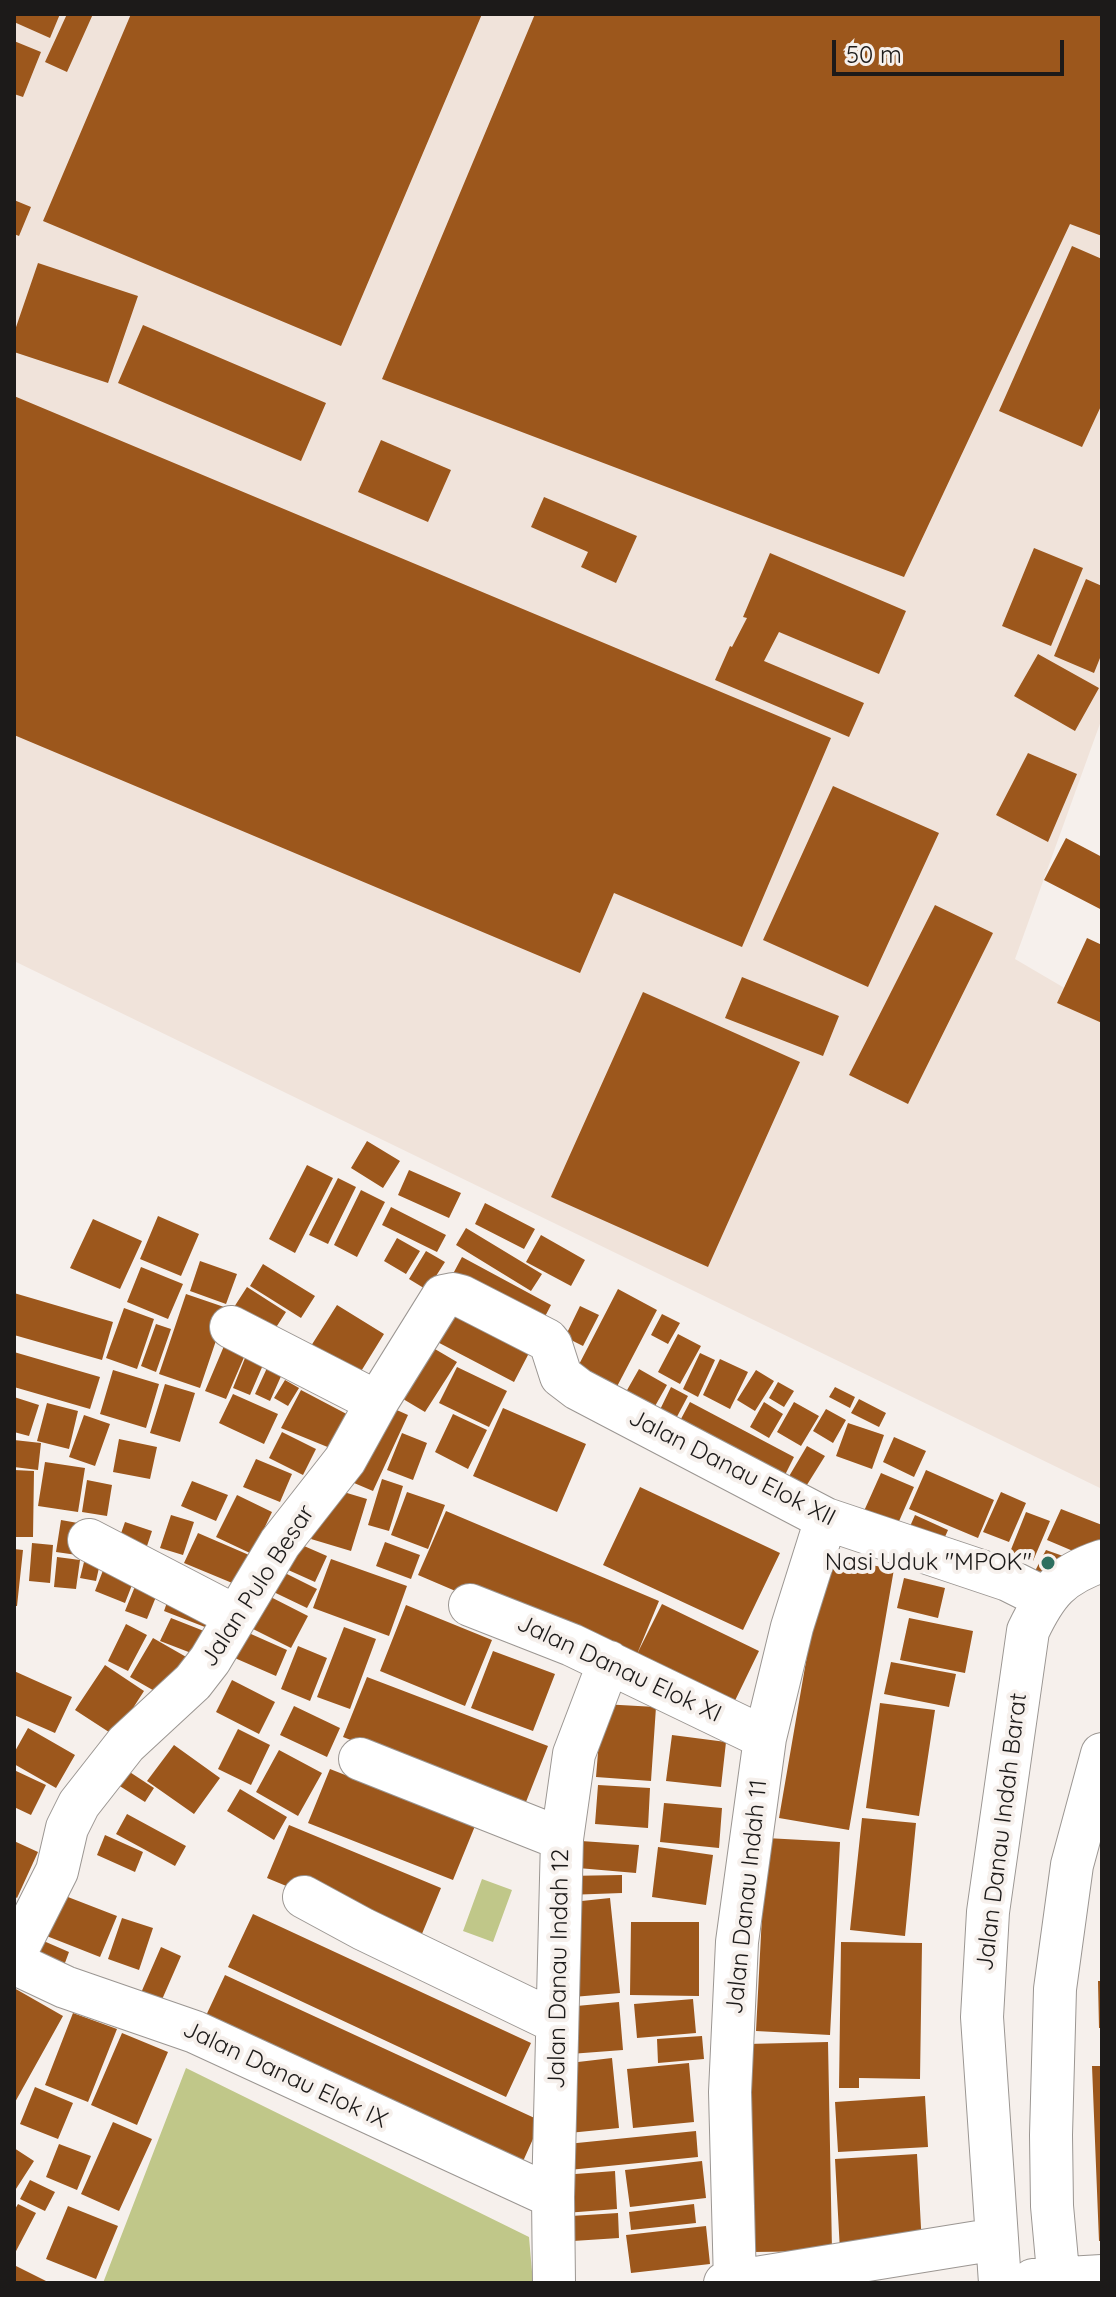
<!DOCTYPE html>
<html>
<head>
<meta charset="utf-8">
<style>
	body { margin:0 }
	#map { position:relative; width:1116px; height:2297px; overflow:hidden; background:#f6f0ec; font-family:Quicksand,sans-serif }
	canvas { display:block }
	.frame { position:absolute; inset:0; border:16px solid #1c1a19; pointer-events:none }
	.scale { position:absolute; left:832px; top:40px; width:232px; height:36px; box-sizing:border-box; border:4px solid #1c1a19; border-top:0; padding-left:10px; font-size:24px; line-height:28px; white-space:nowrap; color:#1c1a19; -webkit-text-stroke:6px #f6f0ec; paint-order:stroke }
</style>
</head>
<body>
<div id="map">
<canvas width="1116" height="2297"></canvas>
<div class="frame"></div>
<div class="scale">50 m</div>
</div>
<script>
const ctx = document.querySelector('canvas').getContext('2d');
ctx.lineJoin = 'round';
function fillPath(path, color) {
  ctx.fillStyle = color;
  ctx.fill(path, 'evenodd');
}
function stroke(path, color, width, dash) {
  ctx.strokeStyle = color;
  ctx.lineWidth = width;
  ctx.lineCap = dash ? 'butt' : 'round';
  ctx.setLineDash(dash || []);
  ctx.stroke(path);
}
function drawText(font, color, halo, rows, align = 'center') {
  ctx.font = font + ' Quicksand,sans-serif';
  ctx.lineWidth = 8;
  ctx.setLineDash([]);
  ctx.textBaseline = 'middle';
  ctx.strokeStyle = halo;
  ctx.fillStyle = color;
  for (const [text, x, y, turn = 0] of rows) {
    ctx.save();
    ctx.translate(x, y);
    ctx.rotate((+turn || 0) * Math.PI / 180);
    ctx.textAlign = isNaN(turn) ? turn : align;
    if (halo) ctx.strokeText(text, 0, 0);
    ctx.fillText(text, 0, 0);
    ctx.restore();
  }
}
fillPath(new Path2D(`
	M14,14H1102V718L1015,959L1102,1010V1489L14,961Z`), '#f0e3da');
fillPath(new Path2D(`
	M482,1879L512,1890L493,1942L463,1931Z
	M186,2068L529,2237L533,2283H103Z`), '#c0c789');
fillPath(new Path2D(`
	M14,14H60L50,38L14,22Z
	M67,14H93L67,72L45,62Z
	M131,14H482L341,346L43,221Z
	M535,14H1102V236L1070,224L904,577L382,379Z
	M14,41L41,52L23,97L14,94Z
	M14,200L31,207L19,236L14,234Z
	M1072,246L1102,259V404L1082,447L999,411Z
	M38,263L138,296L108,383L14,352V333Z
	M143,325L326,403L301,461L118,383Z
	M14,396L831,738L742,947L614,893L580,973L14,735Z
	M381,440L451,470L428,522L358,492Z
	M544,497L637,536L616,583L581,567L588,552L531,527Z
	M1034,548L1083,568L1051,646L1002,626Z
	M770,553L906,611L879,674L779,632L764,661L864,703L849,737L715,680L730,646L732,647L747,618L743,617Z
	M1086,579L1102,586V653L1094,673L1054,656Z
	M1038,654L1099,688L1075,731L1014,696Z
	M1028,753L1077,774L1048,842L996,815Z
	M833,786L939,833L868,987L763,940Z
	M1066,838L1102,857V910L1044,880Z
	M935,905L993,933L908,1104L849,1075Z
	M1087,938L1102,945V1023L1057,1003Z
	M742,977L839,1016L823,1056L725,1018Z
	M643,992L800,1062L708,1267L551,1197Z
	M367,1141L400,1161L383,1188L351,1168Z
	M307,1165L333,1178L295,1253L269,1239Z
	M409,1170L461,1193L449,1218L398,1195Z
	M338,1178L356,1187L328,1244L309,1235Z
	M361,1190L385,1202L357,1257L334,1245Z
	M485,1203L535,1229L524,1249L475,1224Z
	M391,1207L446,1235L437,1252L382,1225Z
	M158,1216L199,1234L181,1276L140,1259Z
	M93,1219L142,1241L120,1289L70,1268Z
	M466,1228L542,1274L531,1291L456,1245Z
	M541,1235L585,1260L571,1286L526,1262Z
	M397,1238L420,1251L406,1274L384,1261Z
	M426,1251L445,1262L427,1290L409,1279Z
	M462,1257L551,1305L537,1332L447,1285Z
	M200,1261L237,1274L226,1304L190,1291Z
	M263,1264L315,1296L301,1318L250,1286Z
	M141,1267L183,1284L168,1319L127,1302Z
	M247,1287L286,1312L266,1343L227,1318Z
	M618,1289L657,1310L611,1398L572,1378Z
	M14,1293L113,1322L102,1360L14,1335Z
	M186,1294L227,1308L200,1388L159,1374Z
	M337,1305L384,1334L352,1386L304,1357Z
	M439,1306L529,1353L514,1382L424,1335Z
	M580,1306L599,1315L583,1346L565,1337Z
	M124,1308L154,1319L137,1369L106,1358Z
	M662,1314L680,1323L668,1344L651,1335Z
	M156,1324L171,1329L156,1372L141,1366Z
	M678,1334L701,1346L680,1384L658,1372Z
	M423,1342L457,1362L425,1412L393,1393Z
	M224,1346L245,1355L226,1399L205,1391Z
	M14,1352L100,1377L90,1409L14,1387Z
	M700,1353L715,1360L698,1397L683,1389Z
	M245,1358L263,1365L250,1395L233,1388Z
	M720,1359L748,1372L730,1409L703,1395Z
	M457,1367L507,1391L489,1427L439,1403Z
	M267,1368L282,1374L270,1401L255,1394Z
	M639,1369L667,1385L650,1415L622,1399Z
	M113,1370L159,1384L146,1428L100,1414Z
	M756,1370L774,1381L755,1411L737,1400Z
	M285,1380L299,1388L288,1406L274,1398Z
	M778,1382L794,1391L784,1407L769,1398Z
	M165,1384L195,1393L180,1442L150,1433Z
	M671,1387L688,1396L671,1428L655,1420Z
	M835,1387L855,1397L850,1408L829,1397Z
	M301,1390L358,1420L330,1448L281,1428Z
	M233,1394L278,1414L264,1444L219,1423Z
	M14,1397L39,1405L29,1436L14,1432Z
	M859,1399L886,1413L879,1427L851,1413Z
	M690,1402L794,1457L779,1487L674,1432Z
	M764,1402L783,1414L769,1438L750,1427Z
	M794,1402L819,1416L801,1446L777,1432Z
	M47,1403L78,1411L69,1449L37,1441Z
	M381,1403L408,1415L373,1491L347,1480Z
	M503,1408L586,1444L557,1512L473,1476Z
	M826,1409L846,1420L833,1443L813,1431Z
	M453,1414L487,1430L468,1469L435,1452Z
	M84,1415L110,1424L95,1466L69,1457Z
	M848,1423L884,1435L872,1469L836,1456Z
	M282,1432L316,1449L303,1475L269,1458Z
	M402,1433L427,1443L413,1480L387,1470Z
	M894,1437L926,1451L914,1477L883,1462Z
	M119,1439L157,1447L150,1479L113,1472Z
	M14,1440L41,1443L38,1470L14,1467Z
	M807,1446L825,1456L805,1488L788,1478Z
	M256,1459L292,1474L280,1502L243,1487Z
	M45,1462L85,1468L78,1512L38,1506Z
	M14,1470L34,1471L33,1537H14Z
	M926,1470L994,1500L978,1538L909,1509Z
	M881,1473L914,1487L893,1535L860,1520Z
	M382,1479L403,1486L389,1531L368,1525Z
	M87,1480L112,1485L107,1516L82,1512Z
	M192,1481L228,1495L216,1521L181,1506Z
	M327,1487L367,1499L351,1551L311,1539Z
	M640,1487L780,1553L743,1630L603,1565Z
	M407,1492L445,1505L428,1549L391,1535Z
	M1001,1492L1026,1503L1009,1542L983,1532Z
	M237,1495L272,1512L252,1554L216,1537Z
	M1061,1509L1102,1525V1543L1073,1551L1047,1540Z
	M446,1511L659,1601L637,1654L662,1604L759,1651L729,1713L631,1666L418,1575Z
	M1026,1512L1050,1521L1033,1561L1010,1552Z
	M171,1515L194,1522L183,1555L160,1548Z
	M915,1515L948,1530L937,1555L904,1540Z
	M61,1520L89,1525L84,1556L56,1552Z
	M125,1522L152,1531L146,1549L119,1539Z
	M198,1533L249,1555L237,1585L184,1563Z
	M288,1539L327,1556L315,1582L277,1565Z
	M385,1542L420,1555L411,1579L376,1566Z
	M32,1543L53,1545L50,1583L29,1581Z
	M88,1546L103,1550L96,1581L80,1578Z
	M14,1549L23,1550L17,1606H14Z
	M1046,1550L1063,1556L1050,1573L1035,1571Z
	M109,1555L139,1567L125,1603L95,1591Z
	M57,1557L80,1560L76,1589L54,1587Z
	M824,1557L894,1569L849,1830L779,1818Z
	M331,1559L407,1586L389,1636L313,1608Z
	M269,1565L317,1589L307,1608L259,1585Z
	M140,1574L162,1582L147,1619L125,1611Z
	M904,1578L945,1588L938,1618L897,1608Z
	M172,1588L215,1631L164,1611Z
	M255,1589L308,1616L291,1648L239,1622Z
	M406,1605L492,1640L465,1706L380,1671Z
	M171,1618L209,1633L199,1656L160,1641Z
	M909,1618L973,1631L965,1673L900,1660Z
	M126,1624L147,1635L128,1671L108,1661Z
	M233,1626L287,1650L276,1676L221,1652Z
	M344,1627L376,1639L350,1709L317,1697Z
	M153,1638L188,1658L165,1697L130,1677Z
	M298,1646L327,1658L310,1701L281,1689Z
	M493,1651L555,1674L533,1731L471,1708Z
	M891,1662L956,1674L949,1707L884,1694Z
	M105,1665L144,1691L115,1736L75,1710Z
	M14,1671L72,1697L55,1733L14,1715Z
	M367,1677L548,1746L524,1807L343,1737Z
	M232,1680L275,1702L259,1734L216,1712Z
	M880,1703L935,1710L919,1816L866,1808Z
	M602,1704L656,1707L651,1781L596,1777Z
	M294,1706L340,1728L327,1757L280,1735Z
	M28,1728L75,1755L56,1788L14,1764V1753Z
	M238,1729L270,1745L251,1785L218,1769Z
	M672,1735L726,1742L721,1787L666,1781Z
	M174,1745L220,1778L194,1814L147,1781Z
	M279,1750L322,1773L298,1816L256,1792Z
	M116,1763L154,1788L145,1802L107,1778Z
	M330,1769L475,1826L453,1880L308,1823Z
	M14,1770L46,1785L31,1815L14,1807Z
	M598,1785L650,1788L648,1828L595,1824Z
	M240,1789L287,1817L274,1840L227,1811Z
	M664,1803L722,1808L719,1848L660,1842Z
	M127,1814L186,1846L175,1866L116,1834Z
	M862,1818L916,1823L905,1936L850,1930Z
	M289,1825L441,1888L419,1941L267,1878Z
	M105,1835L143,1852L135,1872L97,1855Z
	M766,1838L840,1842L830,2035L756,2031Z
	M14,1841L38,1852L17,1898L14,1896Z
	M581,1841L639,1845L636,1873L578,1868Z
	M658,1847L713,1855L706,1905L652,1897Z
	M622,1875V1893L567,1895L566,1876Z
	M55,1892L117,1916L100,1957L39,1933Z
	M610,1898L620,1993L573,1997L563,1903Z
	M253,1914L531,2043L506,2097L228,1967Z
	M122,1918L153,1928L139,1970L108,1959Z
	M631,1922H699V1996L630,1995Z
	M39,1939L69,1952L59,1979L27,1966Z
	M841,1942L922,1943L920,2079L859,2078V2088H839Z
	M161,1947L181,1956L157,2011L137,2002Z
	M225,1975L541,2121L520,2168L203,2022Z
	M1098,1981H1102V2028H1099Z
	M14,1988L63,2016L14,2104Z
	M693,1999L696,2033L637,2038L634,2004Z
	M619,2002L623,2050L570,2054L566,2007Z
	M73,2013L117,2029L88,2102L45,2085Z
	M122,2033L168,2052L137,2125L91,2105Z
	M702,2036L704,2059L658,2063L657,2039Z
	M828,2042L832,2251L752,2252L747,2044Z
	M612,2058L619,2128L569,2133L561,2064Z
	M689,2063L694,2122L633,2128L627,2069Z
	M1092,2066H1102V2241H1099Z
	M35,2087L73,2103L58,2139L20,2124Z
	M925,2096L928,2147L838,2152L835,2102Z
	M113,2122L152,2139L119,2211L81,2194Z
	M696,2131L698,2157L569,2170L567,2144Z
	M59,2144L91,2156L77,2190L46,2177Z
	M14,2148L34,2161L14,2192Z
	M917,2154L922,2246L840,2251L835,2159Z
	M702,2161L706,2198L630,2207L625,2170Z
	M615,2171L617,2209L565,2213L562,2175Z
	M30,2180L55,2192L45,2211L20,2199Z
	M18,2204L36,2213L14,2255V2211Z
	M694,2204L696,2223L631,2230L629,2212Z
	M68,2206L118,2226L96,2279L46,2259Z
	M618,2213L619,2238L573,2241L571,2216Z
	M706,2226L710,2264L631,2273L626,2235Z
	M14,2265L50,2283H14Z`), '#9c571c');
const minor = new Path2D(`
	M231,1327L377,1402
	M89,1540L235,1616
	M470,1605L572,1645L765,1738
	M360,1759L562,1839
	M304,1897L363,1929L556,2022
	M14,1956L57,1871L67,1828L79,1804L126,1744L193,1682L210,1660L280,1543L345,1460L377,1402L443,1296L453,1294L461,1296L547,1340L551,1345L561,1376L578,1389L826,1519L1008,1580L1044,1598
	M14,1963L65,1987L195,2032L553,2197
	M1033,2280L1102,2276
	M554,2283L553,2197L562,1839L574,1754L609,1662
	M725,2283L997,2239
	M735,2283L730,2092L737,1942L765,1738L792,1627L826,1519
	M1000,2283L982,2017L988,1912L1028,1631C1046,1593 1060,1575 1102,1561
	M1059,2283L1052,2206L1051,2135L1055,1989L1072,1865L1102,1754`);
stroke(minor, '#9b9692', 44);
stroke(minor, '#fff', 42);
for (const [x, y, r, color] of [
	[1048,1563,8,"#2d6f5f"]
]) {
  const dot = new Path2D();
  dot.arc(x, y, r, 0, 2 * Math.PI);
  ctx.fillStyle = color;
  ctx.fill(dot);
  stroke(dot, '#f6f0ec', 3);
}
drawText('24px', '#1c1a19', '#f6f0ec', [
	["Jalan Danau Elok XII",732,1468,27],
	["Jalan Pulo Besar",258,1586,-57],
	["Jalan Danau Elok XI",619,1669,25],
	["Jalan Danau Indah Barat",1002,1832,-83],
	["Jalan Danau Indah 11",747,1897,-84],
	["Jalan Danau Indah 12",559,1969,-89],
	["Jalan Danau Elok IX",285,2075,25]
]);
drawText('24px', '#1c1a19', '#f6f0ec', [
	["Nasi Uduk \"MPOK\"",1032,1563]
], 'right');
</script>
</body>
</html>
